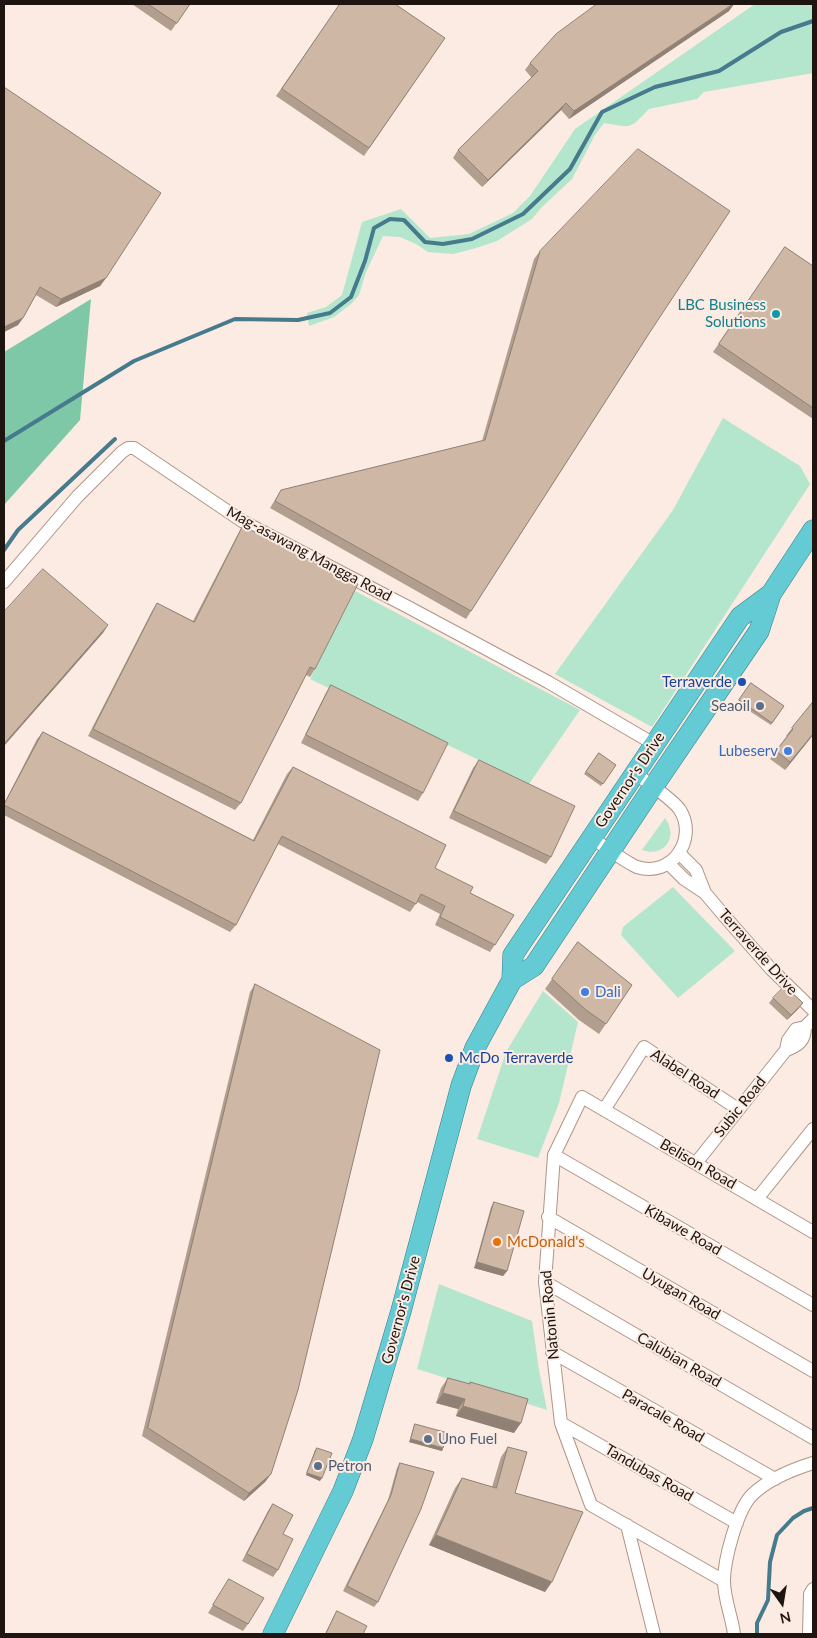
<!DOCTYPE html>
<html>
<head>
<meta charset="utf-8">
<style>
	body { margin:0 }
	#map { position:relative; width:817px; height:1638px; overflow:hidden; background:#fbebe2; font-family:Lato,sans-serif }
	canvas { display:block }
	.frame { position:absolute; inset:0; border:5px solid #1e1510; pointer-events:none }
	.north { position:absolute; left:757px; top:1578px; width:50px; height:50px; -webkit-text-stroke:4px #fbebe2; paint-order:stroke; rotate:167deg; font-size:14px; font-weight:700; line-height:20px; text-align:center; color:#1e1510 }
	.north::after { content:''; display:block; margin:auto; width:18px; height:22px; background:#1e1510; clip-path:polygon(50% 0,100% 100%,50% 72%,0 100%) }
</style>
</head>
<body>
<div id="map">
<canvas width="817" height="1638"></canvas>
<div class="frame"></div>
<div class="north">N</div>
</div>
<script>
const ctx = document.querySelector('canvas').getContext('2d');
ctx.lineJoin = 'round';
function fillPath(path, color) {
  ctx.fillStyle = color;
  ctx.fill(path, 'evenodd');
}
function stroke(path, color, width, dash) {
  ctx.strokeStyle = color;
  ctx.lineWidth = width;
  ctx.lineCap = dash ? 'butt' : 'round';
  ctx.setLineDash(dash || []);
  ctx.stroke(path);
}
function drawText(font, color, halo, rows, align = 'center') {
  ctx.font = font + ' Lato,sans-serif';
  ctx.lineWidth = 4;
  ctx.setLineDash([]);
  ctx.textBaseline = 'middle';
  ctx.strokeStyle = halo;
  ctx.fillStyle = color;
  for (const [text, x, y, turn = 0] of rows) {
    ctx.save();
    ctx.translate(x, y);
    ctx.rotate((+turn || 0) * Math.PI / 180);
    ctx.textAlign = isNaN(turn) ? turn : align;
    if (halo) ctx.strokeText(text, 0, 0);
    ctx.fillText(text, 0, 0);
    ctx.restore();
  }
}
fillPath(new Path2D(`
	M755,4H813V73L704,92L697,99L649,109L635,123L629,126H622L604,123L595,135L572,179L541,208L532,219L497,241L476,248L453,254L428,252L416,244L400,237L383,236L366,272L359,295L351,304L334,317L309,326L307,313L326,307L342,295L362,222L401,209L430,238L469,234L513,213L530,196L575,129Z
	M723,418L800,466L810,484L652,727L555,674L673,510Z
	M355,591L580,710L529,784L310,679Z
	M665,818C679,837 664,858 642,850Z
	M673,887L735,951L678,998L621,935L623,927Z
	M543,991L578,1022L559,1103L538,1158L477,1139L506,1052Z
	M439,1284L532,1321L539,1370L547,1410L417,1369Z`), '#b4e5cd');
fillPath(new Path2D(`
	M91,299L80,420L4,505V352Z`), '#7fc8a7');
stroke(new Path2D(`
	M4,441L134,361L235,319L298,320L330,313L351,297L365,261L374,228L390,219L404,220L425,242L443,244L472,239L523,214L570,169L602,112L655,87L719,71L781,32L813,21
	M4,550L18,530L115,439
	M757,1634V1623L768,1600L770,1562L777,1535L793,1518L804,1511L813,1508`), '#467a8d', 4);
const minor = new Path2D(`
	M4,582L77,497L122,452L128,448H134L242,521L408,607L548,682L654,744
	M592,838C604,846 625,862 637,867C672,878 698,839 680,810C673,799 646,782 635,773
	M679,853L696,870L705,893L727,919L771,969L813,1010
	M668,863L684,879L705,893
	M786,1050C798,1046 805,1041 805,1027
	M604,1110L644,1047L738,1109
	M554,1155L813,1305
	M696,1163L786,1050L788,1040L796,1029L805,1027L813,1019
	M757,1199L813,1129
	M548,1217L813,1371
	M545,1282L813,1438
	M552,1352L775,1479
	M561,1423L737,1523
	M627,1525L654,1634
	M724,1581L591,1505L561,1423L545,1282L554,1155L582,1097L813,1232
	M734,1634C732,1617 724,1599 724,1581C724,1560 737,1510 752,1495C767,1480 794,1469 813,1463
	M809,1634L810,1594L813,1589`);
const trunk = new Path2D(`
	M512,980L534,966L653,787L759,631L771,594L813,530
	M273,1634L343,1491L363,1439L401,1311L461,1086L475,1048L512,980L513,955L740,617L771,594`);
stroke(minor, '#ad9586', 14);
stroke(trunk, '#338289', 21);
stroke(minor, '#fff', 12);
stroke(trunk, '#64cad4', 20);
fillPath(new Path2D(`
	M132,4H190L171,31Z
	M340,4L445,38L364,156L276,96Z
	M734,4L729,11L569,119L561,110L482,187L453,158L458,150L532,78L525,70L530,63Z
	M4,87L106,278L100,286L56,307L36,295L23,318L18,325L4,332Z
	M785,247L813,266V419L713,352Z
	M540,251L650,332L466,619L270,508L281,490L482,441L534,259Z
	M243,526L315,669L310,677L306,675L241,803L235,810L88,736L152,611L157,603L193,621L238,534Z
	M751,683L784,706L771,725L737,703Z
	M331,685L423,793L418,801L301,743L326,693Z
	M813,702V735L785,770L770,759L787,736H786L792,728Z
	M43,732L253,840L287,774L293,767L470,893L514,915L490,952L435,925L440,914L417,902L410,912L278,844L236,925L230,932L4,815V804L37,739Z
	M599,753L616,765L601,786L584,774Z
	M479,760L551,857L546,864L449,818L473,768Z
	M578,942L632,985L599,1034L579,1020L545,989Z
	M255,984L271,1474L265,1482L244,1501L142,1436L250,992Z
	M773,998L799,1008L787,1020L769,1003Z
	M494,1202L507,1271L503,1276L474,1268L491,1207Z
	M448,1378L469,1384L470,1382L514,1433L456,1416L458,1409L436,1403L441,1388Z
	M415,1424L443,1448L442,1451L409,1442L414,1426Z
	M508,1447L515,1493L545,1592L429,1545L455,1488L462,1478L492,1487L501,1457Z
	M317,1448L320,1481L306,1475L315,1450Z
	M400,1463L378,1602L374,1607L343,1591L388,1500L397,1468Z
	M273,1504L283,1534L278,1570L273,1577L242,1561L268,1511Z
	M229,1579L248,1624L243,1631L208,1613Z
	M337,1611L363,1634H325L334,1616Z`), '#b19e8e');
fillPath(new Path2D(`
	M734,4L729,11L569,119L574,111Z
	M566,103L561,110L482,187L488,180Z
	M106,278L100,286L56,307L61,299Z
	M23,318L18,325L4,332V327Z
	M108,625L103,633L4,746V744Z
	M813,734V735L785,770L790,762Z
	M803,1003L799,1008L787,1020L791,1015Z
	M477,1262L507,1271L503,1276L474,1268Z
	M443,1393L465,1399L458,1409L436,1403Z
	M463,1406L521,1423L514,1433L456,1416Z
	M411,1439L443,1448L442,1451L409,1442Z
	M307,1473L322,1478L320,1481L306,1475Z
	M271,1474L265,1482L244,1501L249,1493Z
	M436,1535L552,1582L545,1592L429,1545Z`), '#908174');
const building = new Path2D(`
	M148,4H190L177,23Z
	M340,4H395L445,38L369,148L282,89Z
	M597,4H733L574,111L566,103L488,180L458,150L538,71L530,63L556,34Z
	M4,87L161,193L106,278L61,299L40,287L23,318L4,327Z
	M638,149L730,211L650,332L471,611L275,501L281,490L485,440L540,251Z
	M785,247L813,266V408L719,344Z
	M243,526L358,584L315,669L310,667L241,803L93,729L157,603L194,622Z
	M43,569L108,625L4,744V612Z
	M751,683L784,706L772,723L739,700Z
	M331,685L448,743L423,793L306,735Z
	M813,702V734L790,762L776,751L793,729L792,728Z
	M43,732L254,841L293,767L446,845L435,868L473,887L470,893L514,915L495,945L440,917L445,906L421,894L416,904L282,836L236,925L4,805Z
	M599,753L616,765L603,784L586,772Z
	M479,760L575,806L551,857L454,811Z
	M578,942L632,985L606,1024L586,1010L552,979Z
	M255,984L380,1050L298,1390L271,1474L249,1493L148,1428Z
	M785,986L803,1003L791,1015L773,998Z
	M494,1202L524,1211L507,1271L477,1262Z
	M448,1378L470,1384V1382L528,1399L521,1423L463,1406L465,1399L443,1393Z
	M415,1424L448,1433L443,1448L411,1439Z
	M508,1447L527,1452L515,1493L583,1512L552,1582L436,1535L462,1478L496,1488Z
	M317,1448L332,1453L322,1478L307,1473Z
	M400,1463L434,1472L421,1509L378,1602L347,1586L391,1495Z
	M273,1504L293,1515L283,1534L293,1539L278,1570L247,1554Z
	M229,1579L264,1598L248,1624L213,1605Z
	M337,1611L367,1626L363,1634H326Z`);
fillPath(building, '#ceb8a5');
stroke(building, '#908174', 1);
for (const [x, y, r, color] of [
	[776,314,5,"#0f9aa8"],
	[742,682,5,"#1a4fb4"],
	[760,706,5,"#5c6f8a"],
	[788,751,5,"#3f7fe0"],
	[585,992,5,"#3f7fe0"],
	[449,1058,5,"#1a4fb4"],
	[497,1242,5,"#e8710a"],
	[428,1439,5,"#5c6f8a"],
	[318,1466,5,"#5c6f8a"]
]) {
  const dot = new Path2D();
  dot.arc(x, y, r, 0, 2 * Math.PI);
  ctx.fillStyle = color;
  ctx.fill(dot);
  stroke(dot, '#fbebe2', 2);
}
drawText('15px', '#0d838f', '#fbebe2', [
	["LBC Business",766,305],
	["Solutions",766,322]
], 'right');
drawText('15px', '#1e1510', '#fbebe2', [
	["Mag-asawang Mangga Road",309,554,28],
	["Governor's Drive",630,780,-56],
	["Terraverde Drive",758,952,48],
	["Alabel Road",685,1074,33],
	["Subic Road",740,1107,-51],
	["Belison Road",698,1164,30],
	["Kibawe Road",683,1230,30],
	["Uyugan Road",681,1294,30],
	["Governor's Drive",401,1310,-75],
	["Natonin Road",550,1315,-95],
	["Calubian Road",679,1360,30],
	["Paracale Road",663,1416,30],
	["Tandubas Road",649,1473,30]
]);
drawText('15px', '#164399', '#fbebe2', [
	["Terraverde",732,682],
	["McDo Terraverde",459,1058,"left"]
], 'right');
drawText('15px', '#4e5e75', '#fbebe2', [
	["Seaoil",750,706,"right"],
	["Uno Fuel",438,1439],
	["Petron",328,1466]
], 'left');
drawText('15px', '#366cbe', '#fbebe2', [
	["Lubeserv",778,751],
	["Dali",595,992,"left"]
], 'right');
drawText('15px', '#c56008', '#fbebe2', [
	["McDonald's",507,1242]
], 'left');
</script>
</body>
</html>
